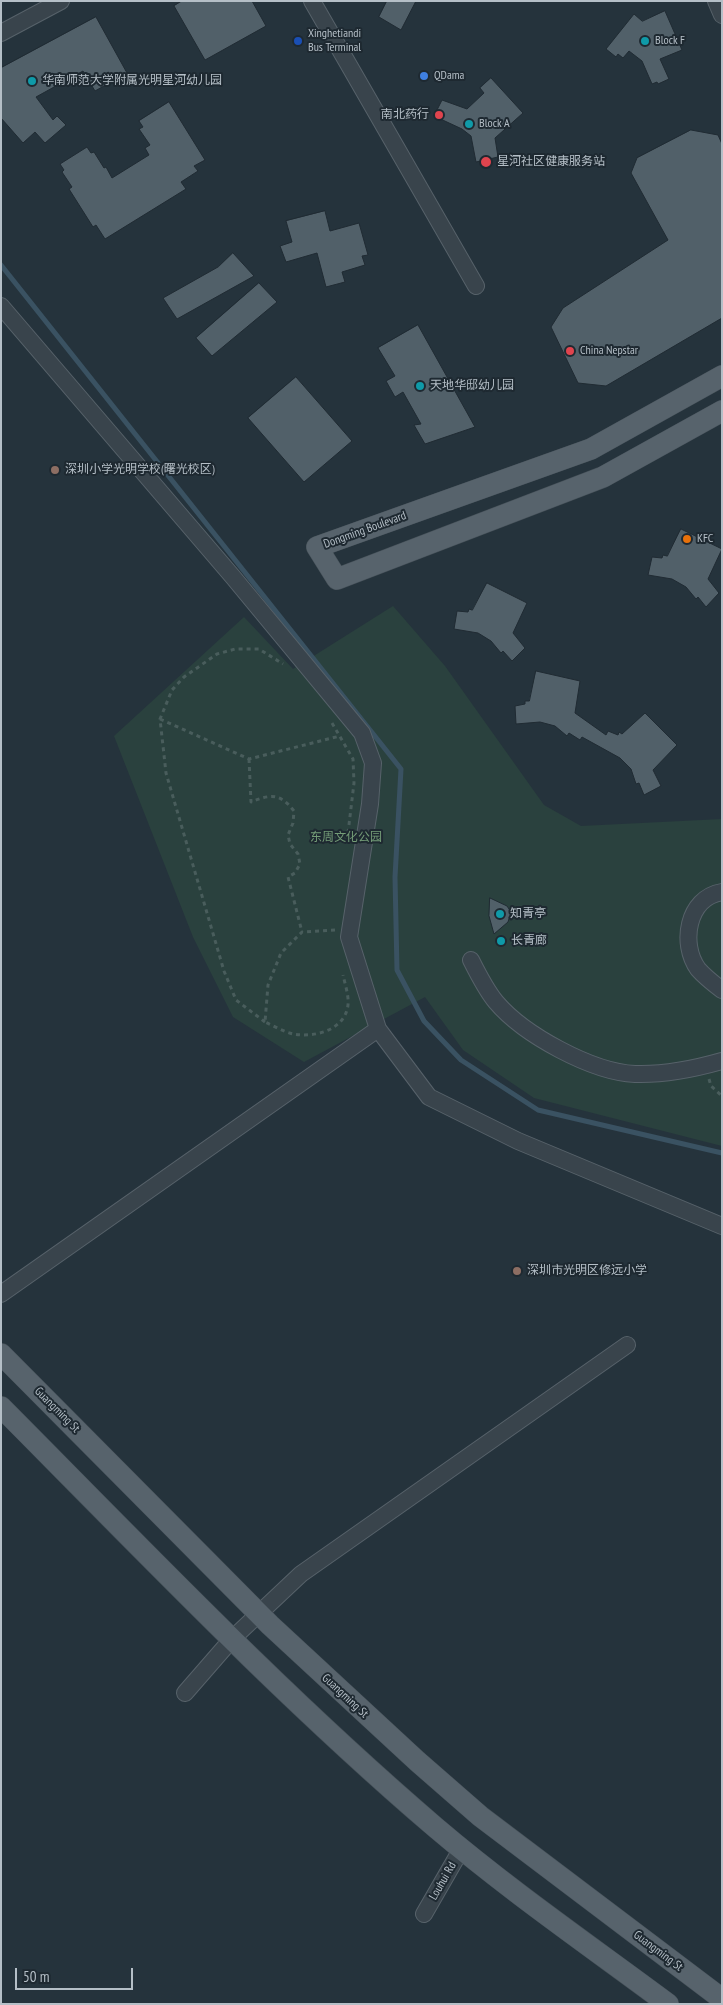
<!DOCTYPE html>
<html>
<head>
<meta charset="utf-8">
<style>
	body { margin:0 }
	#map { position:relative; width:723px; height:2005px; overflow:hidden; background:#25333c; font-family:"PT Sans Narrow",sans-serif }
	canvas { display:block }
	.frame { position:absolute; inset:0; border:2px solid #b5bfc7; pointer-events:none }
	.scale { position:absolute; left:15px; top:1968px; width:118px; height:22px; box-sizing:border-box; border:2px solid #b5bfc7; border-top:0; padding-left:6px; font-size:15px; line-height:18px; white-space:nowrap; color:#b5bfc7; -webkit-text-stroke:4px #1e2931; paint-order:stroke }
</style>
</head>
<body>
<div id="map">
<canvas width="723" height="2005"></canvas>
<div class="frame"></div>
<div class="scale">50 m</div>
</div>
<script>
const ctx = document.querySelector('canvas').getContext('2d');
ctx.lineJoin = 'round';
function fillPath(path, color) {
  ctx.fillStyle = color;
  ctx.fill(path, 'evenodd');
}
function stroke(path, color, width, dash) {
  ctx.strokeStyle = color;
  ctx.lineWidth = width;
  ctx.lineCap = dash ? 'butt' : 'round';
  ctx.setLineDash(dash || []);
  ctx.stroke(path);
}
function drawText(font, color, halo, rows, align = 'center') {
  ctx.font = font + ' "PT Sans Narrow","Noto Sans SC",sans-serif';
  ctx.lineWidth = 4;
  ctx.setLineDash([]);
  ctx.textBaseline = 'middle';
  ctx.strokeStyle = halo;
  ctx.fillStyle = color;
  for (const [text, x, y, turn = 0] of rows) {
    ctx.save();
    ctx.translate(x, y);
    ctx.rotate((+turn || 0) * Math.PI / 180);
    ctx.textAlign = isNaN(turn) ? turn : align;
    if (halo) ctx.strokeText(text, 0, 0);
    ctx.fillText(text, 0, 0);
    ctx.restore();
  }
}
fillPath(new Path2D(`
	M393,606L445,666L544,805L581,826L722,819V1146L534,1098L463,1050L425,997L304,1062L233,1017L193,937L114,736L244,617L293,669Z`), '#2a413e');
stroke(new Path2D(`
	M1,265L401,769L395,877L397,970L424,1021L461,1060L538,1110L722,1153`), '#3a5262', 5);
const building = new Path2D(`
	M182,1H252L266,26L205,60L174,6Z
	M387,1H416L401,30L379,17Z
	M665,11L682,50L660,59L669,79L658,84L657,82L652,84L642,61L629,51L623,58L618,54L616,57L606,49L634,14L642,21Z
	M96,17L127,73L95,91L83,71L36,97L53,120L57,116L66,125L45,143L35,132L23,143L1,118V68Z
	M491,78L523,113L495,138L498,157L476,162L471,136L462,129L434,116L442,100L467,109L484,93L480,88Z
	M169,102L205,160L194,166L198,171L181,182L186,189L105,239L96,225L93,227L69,189L72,187L62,172L64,170L60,164L87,147L91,153L94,152L104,168L106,167L112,178L149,155L145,148L150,145L139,129L143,127L139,121Z
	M691,130L718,135L722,144V318L606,386L578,383L551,327L563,308L668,240L631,173L637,158Z
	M325,211L330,231L359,223L368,255L362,256L365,265L342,272L345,282L326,287L317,253L286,262L280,246L292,242L286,221Z
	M233,253L254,276L177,319L163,298L218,267Z
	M259,283L277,302L212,356L196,338Z
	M418,325L475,427L425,444L414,425L421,424L403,392L395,397L386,381L395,376L378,348Z
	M296,377L352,441L304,482L248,418Z
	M681,529L722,549L708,579L719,593L706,607L698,597L696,599L686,587L672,579L648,575L652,557L662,558L663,555L667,556Z
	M487,583L527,603L513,633L525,648L512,661L503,651L501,653L491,641L478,633L454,629L457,611L468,612L469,609L472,610Z
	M536,671L580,681L575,713L606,735L608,731L618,735L619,732L622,734L645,713L677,745L653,770L661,786L644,795L639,783L636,784L631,769L620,758L582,737L580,740L569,733L567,736L555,726L540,722L516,724L515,706L525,704V701H529Z
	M490,898L507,906L511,912L508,922L494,934L489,916Z`);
fillPath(building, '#516069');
stroke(building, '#202b33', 1);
const minor = new Path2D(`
	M312,1L476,286
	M716,1L722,15
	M1,33L61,1
	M1,306L233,577L362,733L373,763L370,804L349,937L378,1029L429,1097L518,1141L722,1226
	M722,892C687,898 680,944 698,969C705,977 714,984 722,990
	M471,960C478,974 486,990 496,1002C524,1035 592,1072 635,1074C664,1075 694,1069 722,1061
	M1,1294L378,1029
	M185,1693L232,1639L301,1574L627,1345
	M424,1914L462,1848`);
const major = new Path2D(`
	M722,376L591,449L317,547L337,579L603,477L722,411
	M1,1354L270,1625L417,1761L480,1816L722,1999
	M1,1407C143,1550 282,1696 435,1827C509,1890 590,1946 668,2004`);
stroke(minor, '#57626a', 18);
stroke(major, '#455058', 22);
stroke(new Path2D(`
	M160,719L249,759L340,736
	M332,723L353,759L354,783L348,833
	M249,759L251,802C271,794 280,793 294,811L293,823L288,835L290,844L298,854L300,864L295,873L288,877L302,932
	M335,930L302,932L281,953L268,985L265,1022C274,1026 284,1032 293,1034C315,1038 345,1030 348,1005C349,996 345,984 343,975
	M265,1022L236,1000L224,971L166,773L160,719L172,690L184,677L217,654L235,649H259L283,664
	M709,1079L711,1086L722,1096`), '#495d5c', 3, [4, 4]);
stroke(minor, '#39444c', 16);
stroke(major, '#57636c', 21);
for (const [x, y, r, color] of [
	[298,41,5,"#1a4fb4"],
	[645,41,5,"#0f9aa8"],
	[424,76,5,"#3f7fe0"],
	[32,81,5,"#0f9aa8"],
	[439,115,5,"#e0444e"],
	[469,124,5,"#0f9aa8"],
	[486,162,6,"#e0444e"],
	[570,351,5,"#e0444e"],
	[420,386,5,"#0f9aa8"],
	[55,470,5,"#8d6e63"],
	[687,539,5,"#e8710a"],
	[500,914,5,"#0f9aa8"],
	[501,941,5,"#0f9aa8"],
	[517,1271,5,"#8d6e63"]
]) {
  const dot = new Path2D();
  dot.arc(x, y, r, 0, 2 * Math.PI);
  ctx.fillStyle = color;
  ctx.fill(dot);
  stroke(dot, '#1e2931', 2);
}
drawText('12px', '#b5bfc7', '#1e2931', [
	["Xinghetiandi",308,34],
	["Bus Terminal",308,48],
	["Block F",655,41],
	["QDama",434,76],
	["华南师范大学附属光明星河幼儿园",42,81],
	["南北药行",429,115,"right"],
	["Block A",479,124],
	["星河社区健康服务站",497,162],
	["China Nepstar",580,351],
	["天地华邸幼儿园",430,386],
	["深圳小学光明学校(曙光校区)",65,470],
	["KFC",697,539],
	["知青亭",510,914],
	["长青廊",511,941],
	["深圳市光明区修远小学",527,1271]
], 'left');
drawText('12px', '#b5bfc7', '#1e2931', [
	["Dongming Boulevard",365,530,-20],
	["Guangming St",57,1410,45],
	["Guangming St",345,1696,43],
	["Louhui Rd",443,1881,-60],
	["Guangming St",658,1951,37]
]);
drawText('12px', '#749c77', '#1e2931', [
	["东周文化公园",346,838]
]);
</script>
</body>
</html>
